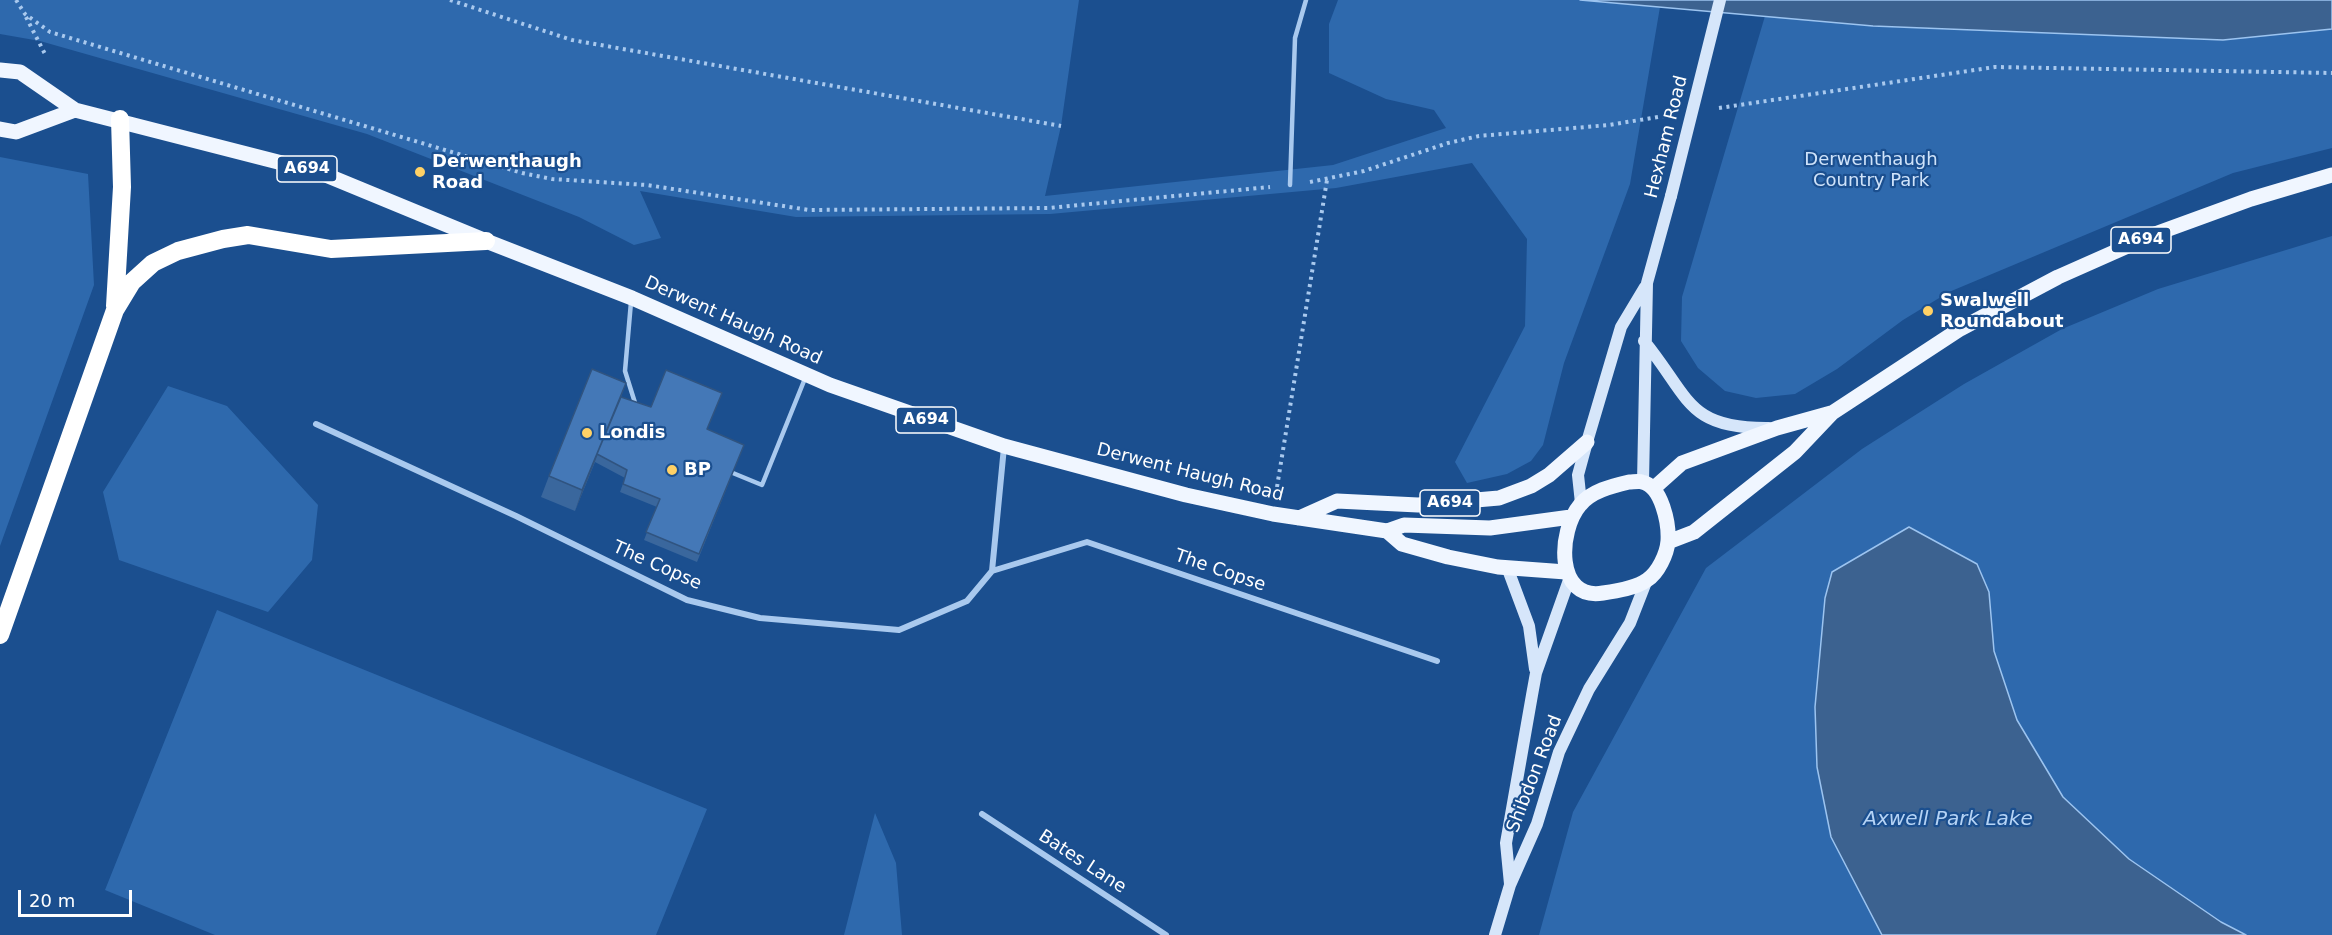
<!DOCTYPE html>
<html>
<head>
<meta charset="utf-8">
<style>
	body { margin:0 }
	#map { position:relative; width:2332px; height:935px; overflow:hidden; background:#1b4f8f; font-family:"DejaVu Sans",sans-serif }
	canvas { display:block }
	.scale { position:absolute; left:18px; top:890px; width:114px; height:27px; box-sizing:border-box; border:3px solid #fff; border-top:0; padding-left:8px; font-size:18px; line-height:21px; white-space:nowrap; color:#fff; -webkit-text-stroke:4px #1b4f8f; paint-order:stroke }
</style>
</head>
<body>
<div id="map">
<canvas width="2332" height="935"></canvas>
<div class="scale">20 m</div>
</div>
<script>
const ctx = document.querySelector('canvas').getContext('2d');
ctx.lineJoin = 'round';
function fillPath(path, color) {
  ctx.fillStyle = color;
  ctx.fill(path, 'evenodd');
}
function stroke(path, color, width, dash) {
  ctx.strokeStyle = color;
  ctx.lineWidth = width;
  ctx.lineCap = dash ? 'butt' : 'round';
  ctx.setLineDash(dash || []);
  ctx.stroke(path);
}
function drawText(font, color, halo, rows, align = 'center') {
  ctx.font = font + ' "DejaVu Sans",sans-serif';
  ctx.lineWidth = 4.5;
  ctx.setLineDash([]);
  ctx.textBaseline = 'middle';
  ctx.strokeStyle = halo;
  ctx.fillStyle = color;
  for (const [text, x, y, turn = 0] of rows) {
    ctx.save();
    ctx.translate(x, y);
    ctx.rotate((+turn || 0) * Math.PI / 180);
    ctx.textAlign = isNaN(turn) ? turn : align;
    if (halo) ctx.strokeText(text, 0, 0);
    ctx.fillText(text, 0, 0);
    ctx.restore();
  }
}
fillPath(new Path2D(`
	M0,0H1079L1061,126L1045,196L1333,165L1446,128L1434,110L1386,99L1329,73V24L1338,0H1580L1660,7L1630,184L1564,363L1543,445L1531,461L1507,474L1467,483L1455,462L1525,326L1527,239L1472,163L1336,188L1050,214L796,217L640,191L661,238L634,245L579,217L367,134L40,41L0,34Z
	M1765,16L1873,26L2223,40L2332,29V148L2233,173L1949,292L1903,320L1837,369L1795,394L1756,398L1725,391L1698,368L1681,341L1682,297Z
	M0,157L88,174L94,285L0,546Z
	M2332,236V935H1539L1573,812L1706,568L1862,449L1964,384L2062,329L2158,289Z
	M168,386L227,406L318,505L312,560L268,612L119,560L103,492Z
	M217,610L707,809L656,935H215L105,890Z
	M875,813L896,863L902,935H844Z`), '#2e69ad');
const water = new Path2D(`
	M1580,0H2332V29L2223,40L1873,26Z
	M1909,527L1977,564L1989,592L1994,651L2017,720L2063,797L2129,859L2221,922L2246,935H1882L1831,837L1817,767L1815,707L1825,598L1832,572Z`);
fillPath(water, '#3c6290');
stroke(water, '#9cc4f0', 1.5);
stroke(new Path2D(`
	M16,0L25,14L50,32L522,173L552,179L647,185L809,210L1048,208L1270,187
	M450,0L572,40L1061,126
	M26,17L46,56
	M1719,108L1995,67L2332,73
	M1310,182L1364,171L1448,143L1479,136L1609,125L1664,116
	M1277,487L1327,180`), '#a9c9ee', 4, [3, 4.5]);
stroke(new Path2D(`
	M1290,185L1295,38L1306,0
	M631,302L625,371L636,406
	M728,471L762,485L806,376`), '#a9c9ee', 4.5);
stroke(new Path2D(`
	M316,424L516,516L687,600L760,618L899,630L967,601L992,571L1087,542L1437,661
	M992,571L1004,447
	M982,814L1166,935`), '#a9c9ee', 6);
stroke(new Path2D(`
	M1644,341C1690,397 1686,429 1769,428
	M1643,482L1647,283L1671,196
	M1581,503L1578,475L1587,442L1621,327L1645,287
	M1507,567L1529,626L1535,669
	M1510,884L1506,843L1532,695L1536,673L1569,580
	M1495,935L1510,885L1537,824L1559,752L1589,689L1630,623L1646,582`), '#d6e6fa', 12);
stroke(new Path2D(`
	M0,70L20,72L75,110L321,173L486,241L632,298L830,385L1004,446L1186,495L1273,514L1387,531L1404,525L1490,528L1571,517
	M0,129L16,132L75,110
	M1629,482C1633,482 1639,481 1642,482C1662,486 1669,524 1668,541C1667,554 1658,573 1647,580C1636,588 1617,591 1603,593C1555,601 1558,531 1580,505C1591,491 1612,486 1629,482Z
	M1654,488L1682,463L1777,428L1831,413
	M1299,518L1337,501L1418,505L1499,498L1531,486L1549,475L1587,442
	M1387,531L1402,544L1448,557L1498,567L1566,572
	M1668,542L1694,532L1795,452L1832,413L1960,329L2058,277L2155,234L2251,199L2332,175`), '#f0f6ff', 15);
stroke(new Path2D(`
	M115,306L122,187L120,119
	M0,635L115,310L132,282L153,263L178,251L223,239L248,235L331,249L486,241`), '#fff', 18);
stroke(new Path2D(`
	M1671,196L1720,0`), '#d6e6fa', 12);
fillPath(new Path2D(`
	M626,383L621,397L707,429L744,445L697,562L644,540L657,507L620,492L625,478L595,462L575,511L541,497L549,476Z`), '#3a679d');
fillPath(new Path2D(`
	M626,383L618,404L575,511L582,490Z`), '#305480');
const building = new Path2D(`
	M592,369L626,383L582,490L549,476Z
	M666,370L722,393L707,429L744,445L699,554L646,532L660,499L623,484L627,470L597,454L621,397L651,407Z`);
fillPath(building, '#4478b7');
stroke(building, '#305480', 1.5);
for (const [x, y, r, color] of [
	[420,172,6,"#ffd166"],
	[1928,311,6,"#ffd166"],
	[587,433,6,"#ffd166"],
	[672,470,6,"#ffd166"]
]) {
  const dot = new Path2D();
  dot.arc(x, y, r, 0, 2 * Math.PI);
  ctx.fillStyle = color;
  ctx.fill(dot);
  stroke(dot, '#1b4f8f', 2);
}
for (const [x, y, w] of [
	[307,169,60],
	[2141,240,60],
	[926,420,60],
	[1450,503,60]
]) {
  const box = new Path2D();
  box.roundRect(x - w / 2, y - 13, w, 26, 4.5);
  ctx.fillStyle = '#1b4f8f';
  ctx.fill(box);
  stroke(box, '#fff', 1.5);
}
drawText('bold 16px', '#fff', null, [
	["A694",307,169],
	["A694",2141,240],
	["A694",926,420],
	["A694",1450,503]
]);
drawText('18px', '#fff', '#1b4f8f', [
	["Hexham Road",1667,137,-76],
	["Derwent Haugh Road",733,321,24],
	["Derwent Haugh Road",1190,473,14],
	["The Copse",657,566,24],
	["The Copse",1220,571,19],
	["Shibdon Road",1535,774,-69],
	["Bates Lane",1082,862,33]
]);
drawText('18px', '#cfe3fa', '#1b4f8f', [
	["Derwenthaugh",1871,160],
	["Country Park",1871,181]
]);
drawText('bold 18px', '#fff', '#1b4f8f', [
	["Derwenthaugh",432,162],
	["Road",432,183],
	["Swalwell",1940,301],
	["Roundabout",1940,322],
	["Londis",599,433],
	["BP",684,470]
], 'left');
drawText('italic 20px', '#b5d3f5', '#1b4f8f', [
	["Axwell Park Lake",1948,820]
]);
</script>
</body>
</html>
